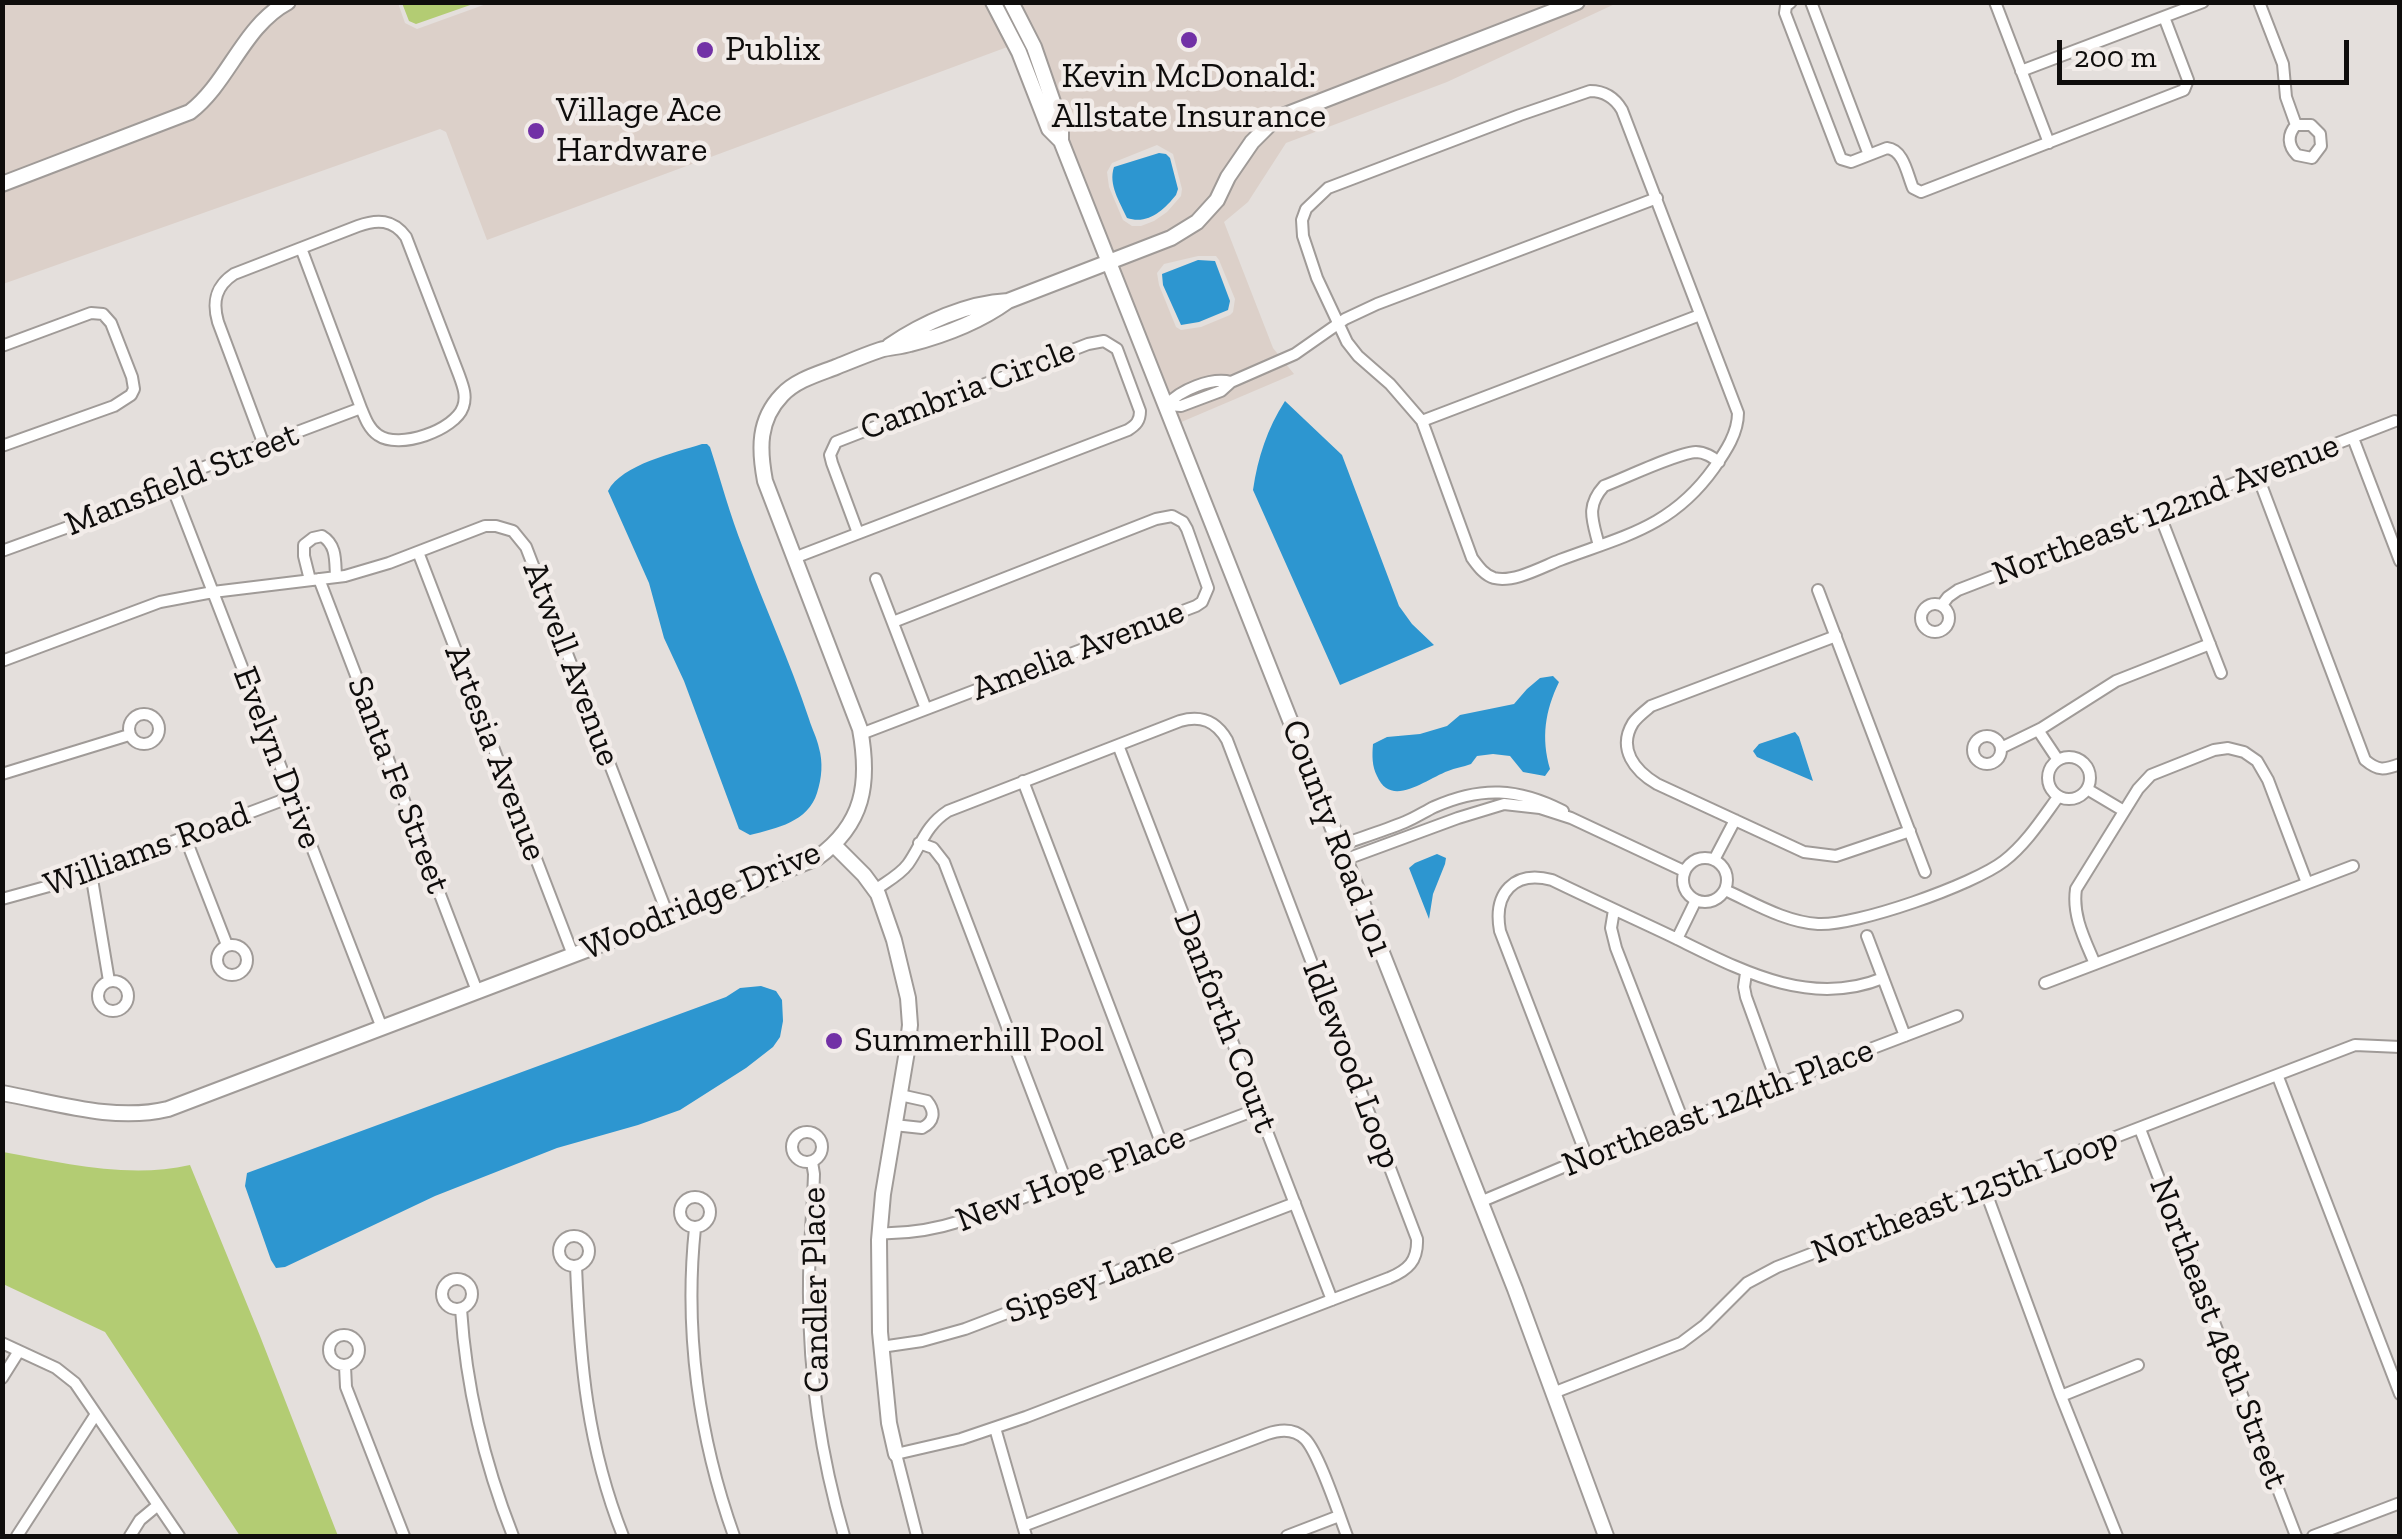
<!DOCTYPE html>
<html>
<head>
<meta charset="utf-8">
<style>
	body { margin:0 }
	#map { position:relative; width:2402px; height:1539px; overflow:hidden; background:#e4dfdc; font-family:"Zilla Slab",serif }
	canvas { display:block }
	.frame { position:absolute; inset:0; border:5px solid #0f0d0c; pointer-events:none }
	.scale { position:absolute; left:2057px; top:40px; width:292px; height:45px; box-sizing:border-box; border:5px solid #0f0d0c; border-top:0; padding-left:12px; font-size:30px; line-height:35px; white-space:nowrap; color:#0f0d0c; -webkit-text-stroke:8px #f2ece9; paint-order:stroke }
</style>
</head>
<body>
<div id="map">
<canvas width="2402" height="1539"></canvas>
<div class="frame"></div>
<div class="scale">200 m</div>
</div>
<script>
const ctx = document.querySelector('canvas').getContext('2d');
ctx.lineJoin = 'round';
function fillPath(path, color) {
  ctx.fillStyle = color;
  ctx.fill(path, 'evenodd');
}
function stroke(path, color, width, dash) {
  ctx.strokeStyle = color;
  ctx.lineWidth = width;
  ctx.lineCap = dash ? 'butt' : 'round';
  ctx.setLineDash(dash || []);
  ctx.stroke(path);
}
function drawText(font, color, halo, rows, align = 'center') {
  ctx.font = font + ' "Zilla Slab",serif';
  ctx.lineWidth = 9;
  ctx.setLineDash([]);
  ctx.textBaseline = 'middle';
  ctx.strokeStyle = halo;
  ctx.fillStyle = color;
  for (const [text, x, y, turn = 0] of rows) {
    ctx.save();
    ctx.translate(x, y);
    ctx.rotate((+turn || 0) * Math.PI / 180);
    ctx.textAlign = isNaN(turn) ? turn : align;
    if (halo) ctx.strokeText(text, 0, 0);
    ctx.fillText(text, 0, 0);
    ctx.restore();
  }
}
fillPath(new Path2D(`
	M3,3H276L252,25L200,95L186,107L3,178Z
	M303,3H398L405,23L417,29L489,3H987L1010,46L487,240L446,132L440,129L3,284V190L185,121L268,23L291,7Z
	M1018,3H1561L1273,114L1213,196L1194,217L1169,233L1111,256L1067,142ZM1157,145L1173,154L1182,189L1181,196L1167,212L1154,221L1141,226H1132L1123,220L1109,187L1107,172L1112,163Z
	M1593,3H1617L1447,82L1286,143L1248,202L1224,222L1273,348L1294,374L1179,423L1115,267L1173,244L1233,180L1256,146L1278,124ZM1198,256H1216L1219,260L1235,299L1233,312L1230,315L1201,327L1181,330L1176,327L1159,285L1157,273L1164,264Z`), '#dcd0c9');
fillPath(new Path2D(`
	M402,3V2L476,3L416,24L409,21Z
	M3,1152C63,1163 129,1179 190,1165L260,1336L338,1536H240L105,1332L3,1284Z`), '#b3cc73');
fillPath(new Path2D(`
	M1159,153L1166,154L1170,158L1178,189L1176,195C1164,210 1148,225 1127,218C1120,202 1108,185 1114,167Z
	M1198,260L1215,261L1230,301L1228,310L1199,322L1181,325L1163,285L1162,274Z
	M1285,401L1342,455L1399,606L1412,624L1434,645L1340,685L1253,490C1258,457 1267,429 1285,401Z
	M702,444H707L710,447C721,481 730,515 743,548C764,606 790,661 809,719C812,729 817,738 819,748C823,762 822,778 817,793C808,822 777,828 750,835L739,829L684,681L664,638L649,583L608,491C622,464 675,453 702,444Z
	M1553,676L1559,682C1545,711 1541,738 1550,769L1545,776L1523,772L1510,756L1493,754L1477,756L1471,764C1463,767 1455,768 1448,771C1426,779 1391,809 1377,776C1372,766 1372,756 1373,744L1387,737L1420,734L1447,726L1460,715L1514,704L1527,689L1540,678Z
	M1795,732L1799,737L1813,781L1757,757L1753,751L1759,744Z
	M1437,854L1446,858L1445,864L1433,894L1429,919L1409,868L1415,863Z
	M761,986L776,991L782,1000L783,1021L780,1037L773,1047L746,1068L680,1110L638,1125L557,1148L435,1196L285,1267L276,1268L271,1260L245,1186L247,1173L726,997L740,988Z`), '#2d96d0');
const street = new Path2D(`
	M1791,2L1786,6L1785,13L1841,159L1851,162L1887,148C1904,150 1907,174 1913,188L1921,192L2184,90L2188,80L2164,17
	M1811,2L1869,155
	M1995,2L2049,143
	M2259,2L2283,64L2286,97L2296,125C2287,135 2288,146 2297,155L2312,158L2321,146L2320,134L2311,125H2296
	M2021,71L2203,2
	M1590,91C1604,91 1615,98 1622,110L1738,413C1738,433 1726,451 1714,468C1672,527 1624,536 1560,560C1542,567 1514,583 1494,578C1484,575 1478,566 1472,558L1422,421L1390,384L1358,356L1347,342L1317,278L1303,236L1302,220L1306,209L1328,188L1520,115Z
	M2,346L91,313L103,314L111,323L132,377L134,389L131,395L114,406L2,446
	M1167,405L1181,406L1221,391L1231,382L1295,354L1345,319L1377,304L1657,198
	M1167,405C1180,390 1211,377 1231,382
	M1422,421L1700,315
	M2353,438L2400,561
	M264,445L218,322C212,301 216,286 234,274L358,226C377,219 393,219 406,237L459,375C463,386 467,396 463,407C455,430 399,450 378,435C369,429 365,418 361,408L301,248
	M2257,474L2365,760C2378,771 2384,770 2400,764
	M173,489L382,1028
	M2159,513L2221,673
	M1599,546C1593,521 1585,507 1604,486C1625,478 1677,453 1696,452C1705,452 1712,457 1719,462
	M2,551L173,489L199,469L361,408
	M418,552L573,955
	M794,558L1128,430C1136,425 1140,421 1140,411L1117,349L1104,341L1088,344L836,442L830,455L832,463L858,533
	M319,579L477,991
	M876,579L926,709
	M310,580L304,556V545L313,538L322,536C337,545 335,561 336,577
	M1818,590L1925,872
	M1921 618a14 14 0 1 1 28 0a14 14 0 1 1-28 0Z
	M1942,605L1948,597L1958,590L2395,421
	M1836,636L1651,706C1645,711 1637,717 1633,723C1617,749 1635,771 1657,784L1804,852L1836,856L1910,831
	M2,661L160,602L213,592L345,576L389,563L485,526H496L513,531L526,547L669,918
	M129 729a15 15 0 1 1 30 0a15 15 0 1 1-30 0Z
	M2038,730L2058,760
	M861,734L1196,606L1202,602L1208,588L1187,529L1183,522L1172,516L1156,519L893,622
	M1973 750a14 14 0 1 1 28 0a14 14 0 1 1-28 0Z
	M1118,745L1332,1300
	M2001,748L2042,728L2116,681L2210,644
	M2048 778a21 21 0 1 1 42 0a21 21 0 1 1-42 0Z
	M2,774L129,735
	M1023,781L1162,1145
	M2087,789L2124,811
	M185,837L227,945
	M919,843L933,848L944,862L1066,1181
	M1338,846C1360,838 1383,831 1405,822C1415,818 1424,812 1434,807C1481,786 1518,788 1563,811
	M1683 880a22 22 0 1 1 44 0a22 22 0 1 1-44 0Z
	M1344,860L1458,818L1504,804L1540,808L1571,818L1684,871
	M1714,860L1735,820
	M91,873L109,981
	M875,890C886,882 900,875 908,864C922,844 925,826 948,811L1180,721C1201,715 1216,721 1227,740L1417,1239C1418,1261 1408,1270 1389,1278L1026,1417L961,1439L896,1454L917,1536
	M1725,890C1754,903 1785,922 1818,924C1856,926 1973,885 2004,861C2026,844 2042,819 2058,797
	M2,899L71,880L291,797
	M1614,910L1611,928L1616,948L1683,1121
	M1867,936L1905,1036
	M1677,939L1696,900
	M217 960a15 15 0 1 1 30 0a15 15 0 1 1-30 0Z
	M2095,964C2085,940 2072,916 2076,889L2138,789L2151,775L2214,750L2228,748L2244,752L2257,761L2268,780L2307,883
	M1746,973L1744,987L1746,997L1778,1085
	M98 996a15 15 0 1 1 30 0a15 15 0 1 1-30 0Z
	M2045,983L2353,866
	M2278,1077L2400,1394
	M894,1125L922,1128C934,1122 936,1112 927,1101L900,1095
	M2140,1129L2296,1536
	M792 1147a15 15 0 1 1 30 0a15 15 0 1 1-30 0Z
	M1587,1157L1500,931C1493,893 1514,870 1552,880C1591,899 1631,917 1671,936C1737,968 1808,1009 1883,978
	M812,1162L814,1174C813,1210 809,1246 809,1283C808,1368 820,1454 844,1536
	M1984,1187L2061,1396L2117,1536
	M680 1212a15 15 0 1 1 30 0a15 15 0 1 1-30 0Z
	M1480,1202L1587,1157L1957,1016
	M695,1228C684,1332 699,1438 734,1536
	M880,1233C909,1234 933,1230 961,1221L1258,1109
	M559 1251a15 15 0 1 1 30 0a15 15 0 1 1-30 0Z
	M576,1266C580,1363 587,1445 623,1536
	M442 1294a15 15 0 1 1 30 0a15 15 0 1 1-30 0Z
	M461,1309C466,1386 485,1465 513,1536
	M329 1350a15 15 0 1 1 30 0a15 15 0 1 1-30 0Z
	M2,1343L56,1368L75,1383L179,1536
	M881,1347L922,1341L965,1329L1295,1203
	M345,1366L346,1387L404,1536
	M2,1378L19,1351
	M1553,1393L1681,1343L1705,1325L1747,1283L1777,1267L2355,1045L2400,1047
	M2061,1396L2138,1365
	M995,1428L1026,1536
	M1023,1526L1267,1434C1281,1429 1295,1429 1305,1439C1319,1453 1339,1515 1347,1536
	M17,1536L96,1414
	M130,1536L140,1520L158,1505
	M1287,1536L1339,1516
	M2313,1536L2400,1503`);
const secondary = new Path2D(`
	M993,2L1019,52L1049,129L1061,141
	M1011,2L1034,47L1061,125V141L1515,1289L1606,1536
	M2,184L190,112C229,82 243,26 288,2
	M889,346C923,323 967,303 1008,301
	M834,845L864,875L878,894L894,940L908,998L910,1025L907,1051L883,1194L879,1240L880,1332L889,1423L896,1454
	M2,1093C57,1103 114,1122 168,1109L631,933L817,858C864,824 870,783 860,729L765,481C759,449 758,420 782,395C796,380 818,374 836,367C851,361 865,355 880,350C889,347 900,347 910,344C945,335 979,322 1008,301L1171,238L1197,222L1217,200L1228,177L1252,142L1275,119L1577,2`);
stroke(street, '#a09b98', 14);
stroke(secondary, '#a09b98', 18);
stroke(street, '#fff', 10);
stroke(secondary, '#fff', 14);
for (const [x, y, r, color] of [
	[1189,40,10,"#7231a6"],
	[705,50,10,"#7231a6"],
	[536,131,10,"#7231a6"],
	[834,1041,10,"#7231a6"]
]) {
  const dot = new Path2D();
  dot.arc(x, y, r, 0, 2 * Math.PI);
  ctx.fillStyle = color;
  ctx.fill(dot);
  stroke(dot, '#f2ece9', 4);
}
drawText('35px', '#0f0d0c', '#f2ece9', [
	["Publix",725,50],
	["Kevin McDonald:",1189,77,"center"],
	["Allstate Insurance",1189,117,"center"],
	["Village Ace",556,111],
	["Hardware",556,151],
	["Summerhill Pool",854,1041]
], 'left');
drawText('35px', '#0f0d0c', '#f2ece9', [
	["Cambria Circle",968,390,-21],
	["Mansfield Street",182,480,-22],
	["Northeast 122nd Avenue",2166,510,-21],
	["Amelia Avenue",1078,651,-21],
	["Atwell Avenue",571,664,69],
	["Artesia Avenue",495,753,69],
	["Evelyn Drive",277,758,69],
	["Santa Fe Street",398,785,69],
	["County Road 101",1336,838,69],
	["Williams Road",147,850,-20],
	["Woodridge Drive",701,901,-23],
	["Danforth Court",1225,1022,69],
	["Idlewood Loop",1351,1065,69],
	["Northeast 124th Place",1718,1108,-21],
	["New Hope Place",1071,1179,-21],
	["Northeast 125th Loop",1965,1196,-21],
	["Sipsey Lane",1090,1282,-21],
	["Candler Place",816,1290,-91],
	["Northeast 48th Street",2218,1333,69]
]);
</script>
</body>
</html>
